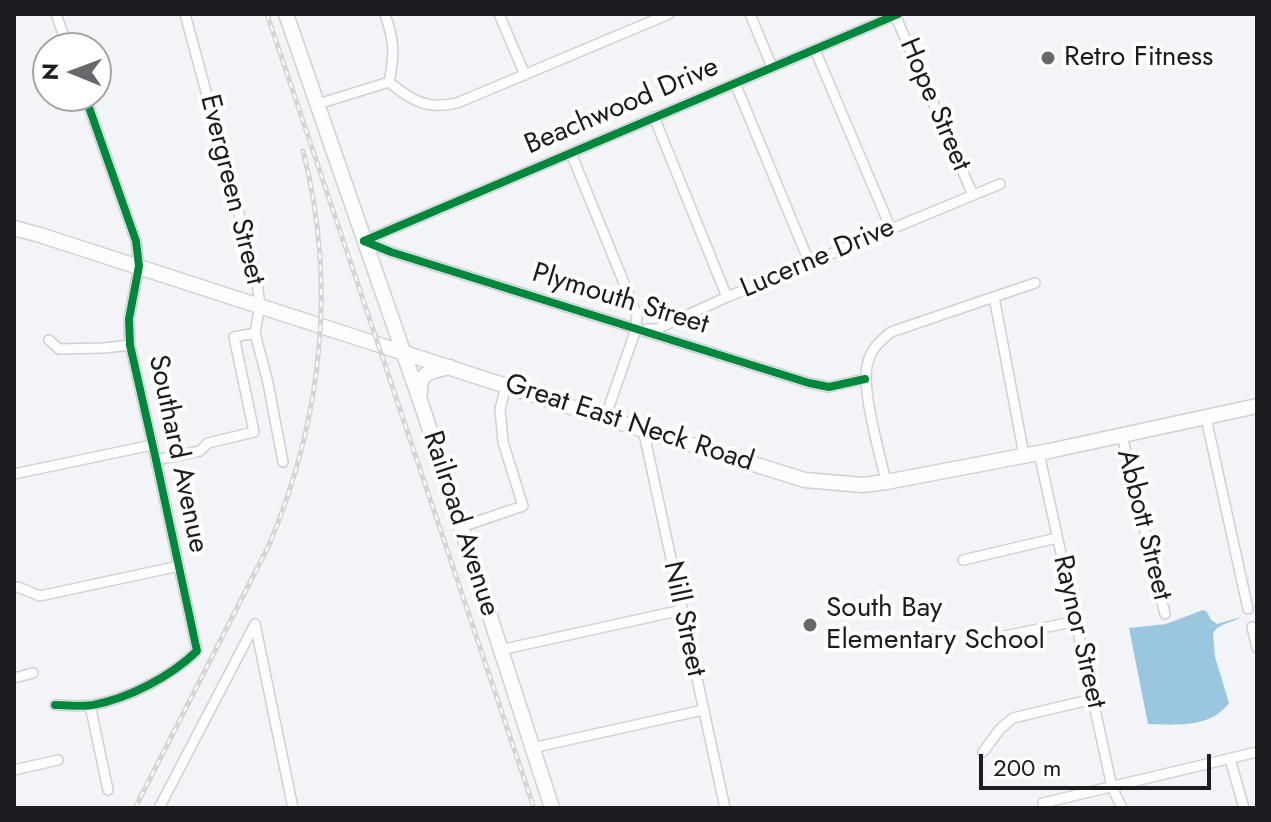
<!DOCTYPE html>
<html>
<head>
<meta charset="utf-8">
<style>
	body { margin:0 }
	#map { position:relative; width:1271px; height:822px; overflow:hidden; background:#f2f4f8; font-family:Jost,sans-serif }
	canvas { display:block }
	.frame { position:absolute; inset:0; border:16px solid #1b1c1f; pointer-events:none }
	.north { position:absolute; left:32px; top:32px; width:80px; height:80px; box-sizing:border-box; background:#fff; border:2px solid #a4a4a5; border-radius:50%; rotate:271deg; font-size:22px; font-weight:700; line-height:32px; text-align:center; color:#1b1c1f }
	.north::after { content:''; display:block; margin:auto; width:28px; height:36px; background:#66686b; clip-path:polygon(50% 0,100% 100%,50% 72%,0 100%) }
	.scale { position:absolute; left:979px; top:754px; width:232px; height:36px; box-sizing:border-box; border:4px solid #1b1c1f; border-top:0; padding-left:10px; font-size:24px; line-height:28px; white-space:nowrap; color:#1b1c1f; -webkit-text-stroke:6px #fff; paint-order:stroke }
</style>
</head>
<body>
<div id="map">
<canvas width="1271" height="822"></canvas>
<div class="frame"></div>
<div class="north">N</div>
<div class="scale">200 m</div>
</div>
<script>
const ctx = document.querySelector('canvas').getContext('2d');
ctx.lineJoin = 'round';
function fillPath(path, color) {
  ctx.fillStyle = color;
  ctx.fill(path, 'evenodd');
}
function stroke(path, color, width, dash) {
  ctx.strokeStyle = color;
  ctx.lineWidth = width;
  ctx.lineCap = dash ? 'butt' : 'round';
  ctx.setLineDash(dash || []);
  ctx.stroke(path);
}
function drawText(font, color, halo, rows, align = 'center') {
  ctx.font = font + ' Jost,sans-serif';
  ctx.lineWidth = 8;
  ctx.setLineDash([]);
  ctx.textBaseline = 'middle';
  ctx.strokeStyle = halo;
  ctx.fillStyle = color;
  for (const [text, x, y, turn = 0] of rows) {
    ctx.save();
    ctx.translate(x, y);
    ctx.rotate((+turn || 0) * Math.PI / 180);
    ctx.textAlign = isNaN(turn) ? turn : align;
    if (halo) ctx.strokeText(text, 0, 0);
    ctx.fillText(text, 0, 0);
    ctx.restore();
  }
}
fillPath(new Path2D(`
	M1203,610L1207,612L1211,620L1217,624L1241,617C1232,623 1218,623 1213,634L1215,657L1229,703C1211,728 1176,725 1148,724L1129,628L1166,624Z`), '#9bc6e0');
const street = new Path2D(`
	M56,14L68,48
	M185,14L256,276L260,305L255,333L268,383L283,462
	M385,14C394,41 395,54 389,82
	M499,14L525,75
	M750,14L772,67
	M895,15L973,195
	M815,50L891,229
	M389,82C412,101 427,110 457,103L669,14
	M735,83L810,264
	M318,104L389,82
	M654,117L727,297
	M571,153L637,315L636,329L605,418
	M364,241L898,14
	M364,241L391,252L809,383L829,387L865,379
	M994,297L1024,455
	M647,329H657L727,297L1000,184
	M49,340L59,349L104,348L130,345
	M1206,418L1248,609
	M643,429L725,808
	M1122,436L1165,614
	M1039,453L1112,787L1122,808
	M156,460L200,451L208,443L254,432L234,337L255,333
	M14,474L152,445
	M886,482C880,454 860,387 868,362C871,349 881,340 891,332L1035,283
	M461,527L523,506L503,442L500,409L506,386
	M963,560L1057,538
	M14,587H18L40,596L179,566
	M255,624L293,808
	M1252,627L1257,648
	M986,640L1076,621
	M500,650L682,610
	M14,678L33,673
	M55,705C67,705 81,707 93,705C129,698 170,677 197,651L156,460L130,345L129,319L139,266L136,241L85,96
	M90,705L108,790
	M532,748L703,710
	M983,752L1000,729L1013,718L1093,699
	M1230,759L1244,808
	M14,770L58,760
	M159,808L255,624
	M1044,808L1043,803L1257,752`);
const secondary = new Path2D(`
	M286,14L423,409L552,808
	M14,228L40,235L605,418L805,480L863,485L886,482L1049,451L1257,406
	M420,393C418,371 433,371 450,367`);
stroke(street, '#cfd0d4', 12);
stroke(secondary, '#cfd0d4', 17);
stroke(street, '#fdfdfe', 9);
stroke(secondary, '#fdfdfe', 14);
const rail = new Path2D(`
	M267,14L534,808
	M135,808L269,545C322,420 337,283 303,151`);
stroke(rail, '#d3d5d6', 5);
stroke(rail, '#fff', 2, [6]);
stroke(new Path2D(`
	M364,241L898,14
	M364,241L391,252L809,383L829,387L865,379
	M55,705C67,705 81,707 93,705C129,698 170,677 197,651L156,460L130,345L129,319L139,266L136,241L85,96`), '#00873e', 8);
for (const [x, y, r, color] of [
	[1048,58,8,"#66686b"],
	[810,625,8,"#66686b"]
]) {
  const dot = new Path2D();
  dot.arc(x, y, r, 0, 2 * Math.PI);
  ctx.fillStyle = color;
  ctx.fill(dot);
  stroke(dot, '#fff', 3);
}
drawText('28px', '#1b1c1f', '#fff', [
	["Retro Fitness",1064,58],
	["South Bay",826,609],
	["Elementary School",826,641]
], 'left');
drawText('28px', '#1b1c1f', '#fff', [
	["Hope Street",934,105,67],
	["Beachwood Drive",622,107,-23],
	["Evergreen Street",231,190,76],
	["Lucerne Drive",818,259,-23],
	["Plymouth Street",620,300,17],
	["Great East Neck Road",629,424,18],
	["Southard Avenue",177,454,78],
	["Railroad Avenue",460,524,72],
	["Abbott Street",1143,525,76],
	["Nill Street",683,619,78],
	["Raynor Street",1078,632,77]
]);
</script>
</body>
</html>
